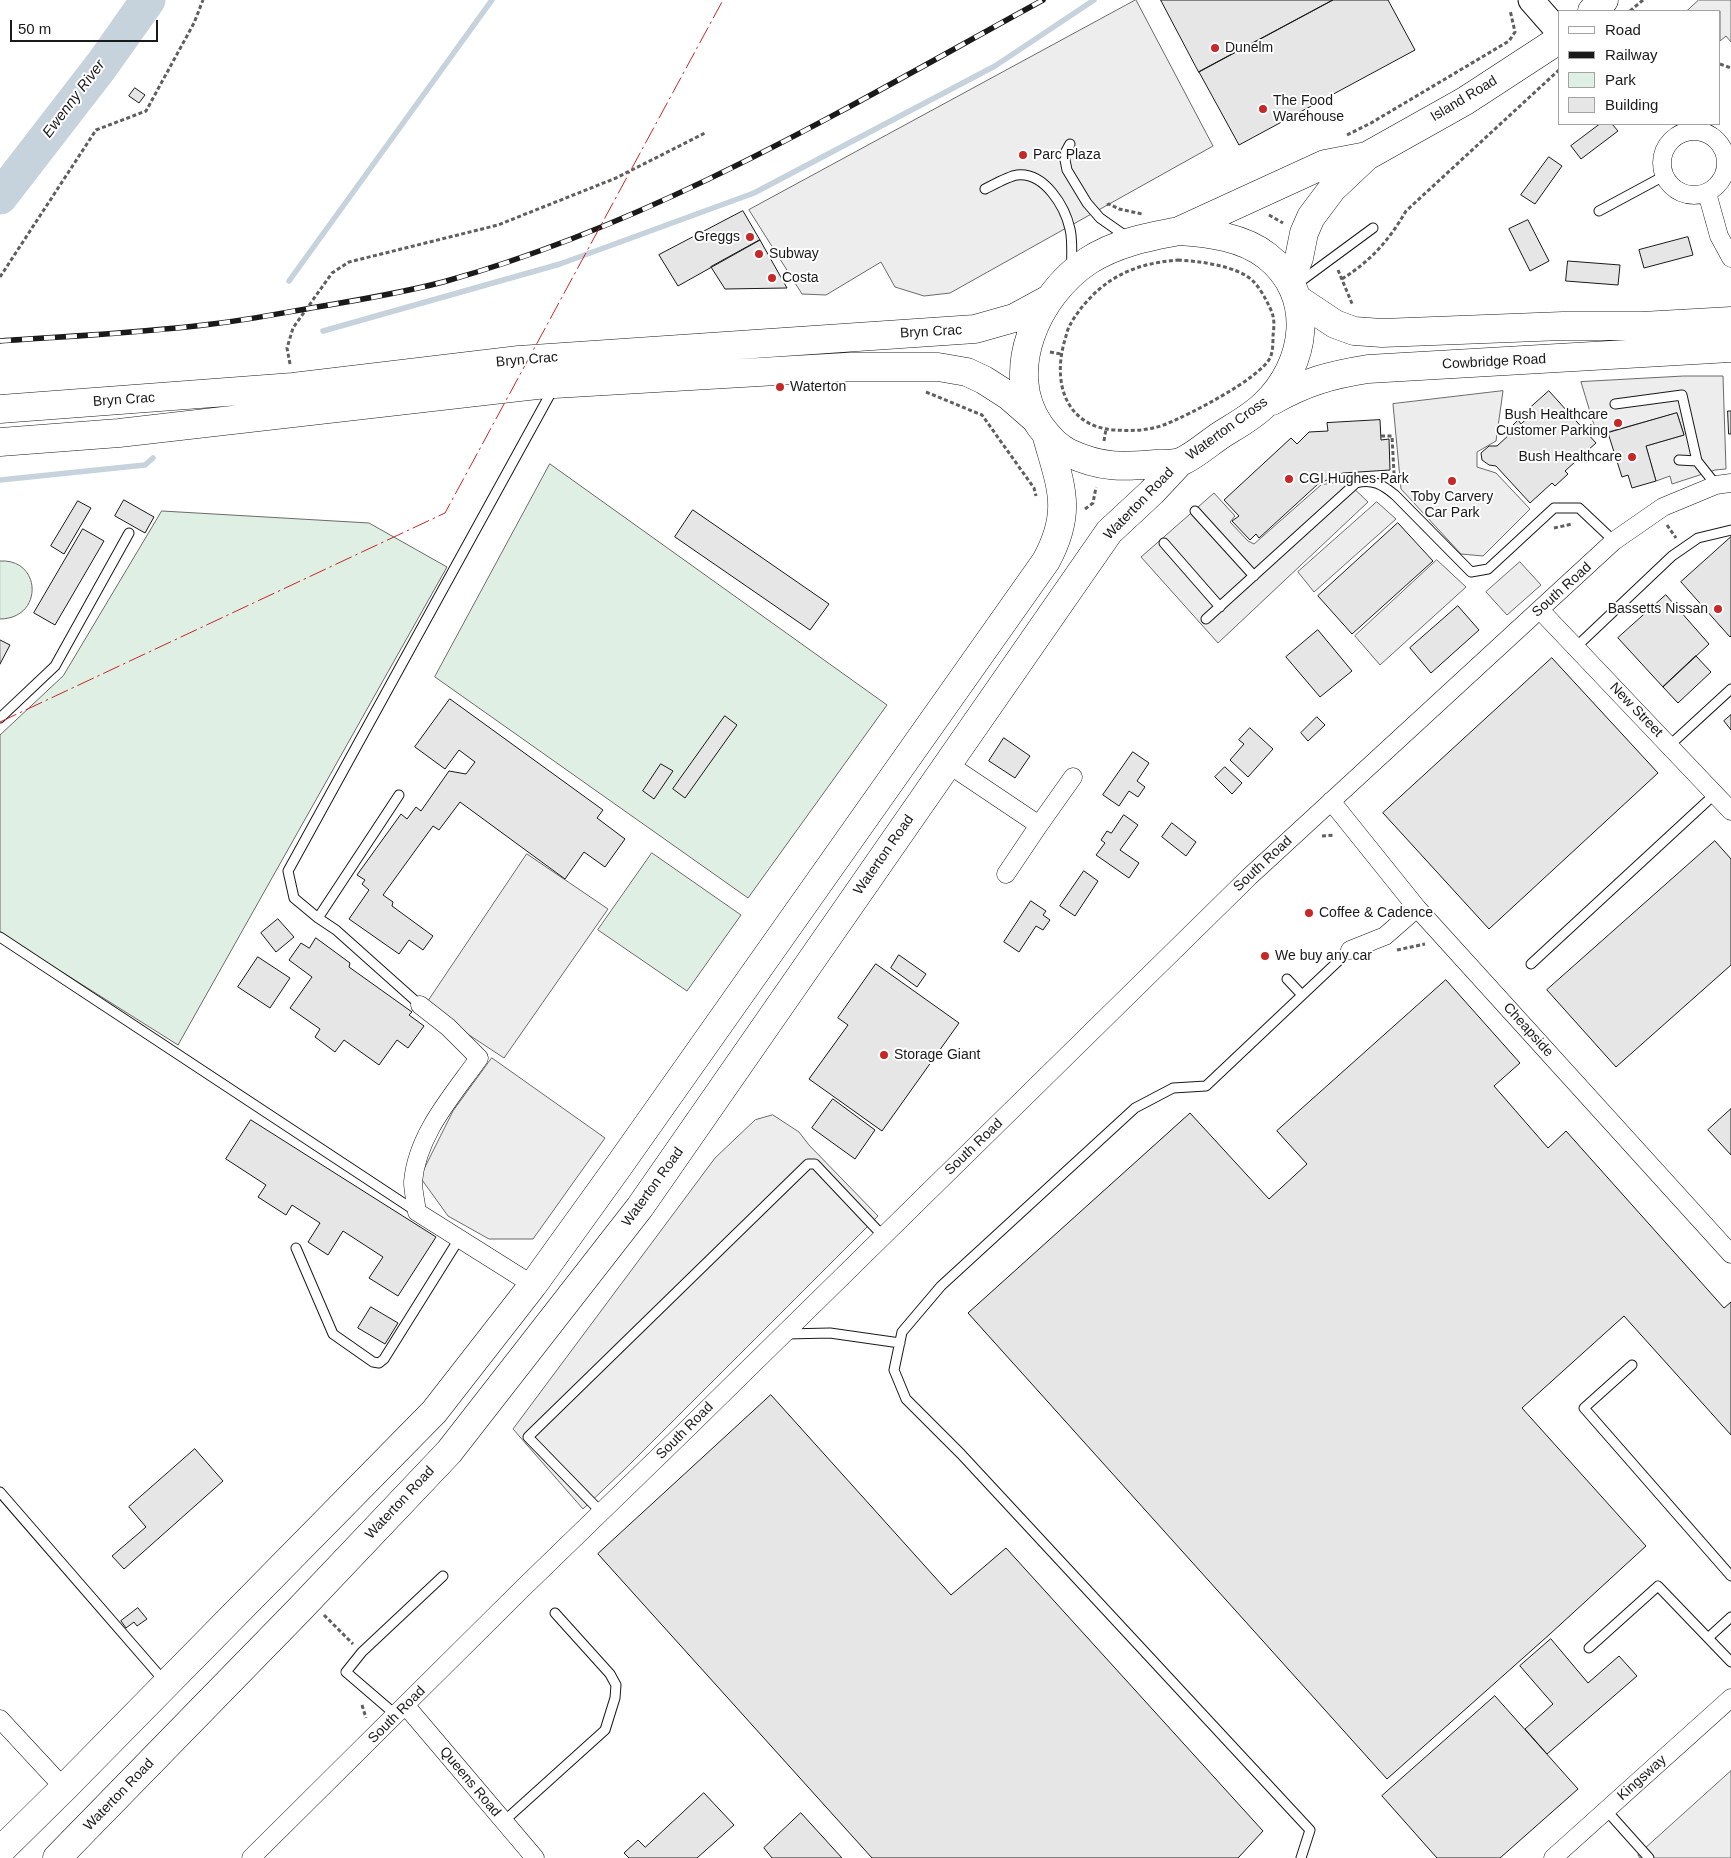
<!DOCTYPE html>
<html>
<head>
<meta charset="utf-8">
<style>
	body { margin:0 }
	#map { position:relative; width:1731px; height:1858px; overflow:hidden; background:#fff; font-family:Arial,sans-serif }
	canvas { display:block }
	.legend { position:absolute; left:1558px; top:10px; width:162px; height:115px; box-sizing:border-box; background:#fff; border:1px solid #a3a3a3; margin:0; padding:6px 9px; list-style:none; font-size:15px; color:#1a1a1a }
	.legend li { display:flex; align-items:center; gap:10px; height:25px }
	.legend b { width:25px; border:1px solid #a3a3a3 }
	.scale { position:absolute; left:10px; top:20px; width:148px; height:22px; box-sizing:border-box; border:2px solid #1a1a1a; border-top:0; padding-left:6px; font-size:15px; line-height:18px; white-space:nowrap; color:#1a1a1a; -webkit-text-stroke:4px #fff; paint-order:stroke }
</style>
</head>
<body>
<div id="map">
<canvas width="1731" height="1858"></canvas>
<ul class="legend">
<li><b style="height:6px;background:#fff"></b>Road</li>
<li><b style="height:6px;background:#1a1a1a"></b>Railway</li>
<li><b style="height:14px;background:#e0efe3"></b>Park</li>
<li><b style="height:14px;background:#e6e6e6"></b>Building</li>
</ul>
<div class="scale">50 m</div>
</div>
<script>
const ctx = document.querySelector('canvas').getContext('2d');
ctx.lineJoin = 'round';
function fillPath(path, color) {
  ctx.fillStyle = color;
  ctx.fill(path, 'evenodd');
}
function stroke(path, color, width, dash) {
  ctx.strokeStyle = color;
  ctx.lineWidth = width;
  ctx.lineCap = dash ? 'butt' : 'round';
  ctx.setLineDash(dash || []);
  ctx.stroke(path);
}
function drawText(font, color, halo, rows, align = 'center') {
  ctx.font = font + ' Arial,sans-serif';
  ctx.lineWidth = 4;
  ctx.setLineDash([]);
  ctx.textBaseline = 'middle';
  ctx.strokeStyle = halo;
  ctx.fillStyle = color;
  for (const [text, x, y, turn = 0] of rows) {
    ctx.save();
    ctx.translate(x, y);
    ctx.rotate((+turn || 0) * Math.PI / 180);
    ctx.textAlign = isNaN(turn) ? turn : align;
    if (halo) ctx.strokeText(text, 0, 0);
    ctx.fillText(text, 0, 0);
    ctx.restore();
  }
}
const green = new Path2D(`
	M550,464L887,705L748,898L435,677Z
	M162,511L369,523L447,567L178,1045L0,933V735L63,676Z
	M0,561C42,558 44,619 0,619Z
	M652,853L741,915L687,991L598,930Z`);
fillPath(green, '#e0efe3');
stroke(green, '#6a6a6a', 1);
const parking = new Path2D(`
	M1136,0L1213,146L950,293L924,296L895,287L881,262L826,295L802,294L749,210Z
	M1699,0H1731V42L1726,36L1720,41V11H1687Z
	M1684,376H1723L1726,469L1715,470L1672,484L1670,476L1656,481L1646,446L1684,435L1677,413L1597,435L1581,382Z
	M1503,391L1496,441L1477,452V467L1496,473L1530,509L1483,556L1461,554L1401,489L1393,404Z
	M1346,481L1368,502L1218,643L1141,557L1214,493L1235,516L1230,522L1248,541L1254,544L1321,485Z
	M1377,502L1396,519L1314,592L1298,572Z
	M1437,560L1466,587L1380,665L1355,636Z
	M1520,562L1541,585L1507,615L1486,592Z
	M527,854L608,909L504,1058L425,1006Z
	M492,1058L605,1138L533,1239H489L448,1216L420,1177L453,1111Z
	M773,1115L799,1132L809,1145L878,1216L627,1467L583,1509L513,1429L715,1158L755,1120Z
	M1731,1771V1858H1640L1638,1855Z`);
fillPath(parking, '#ededed');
stroke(parking, '#6a6a6a', 1);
stroke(new Path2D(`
	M289,281L492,0
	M323,331L560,264L754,193L995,66L1094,0
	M0,480L145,465L153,458`), '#c6d2dc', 5.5);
stroke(new Path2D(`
	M0,197L102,65L148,0`), '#c6d2dc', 35);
const building = new Path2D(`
	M1161,0H1333L1199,72Z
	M1333,0H1388L1415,50L1239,145L1199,72Z
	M135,88L145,95L139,103L129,96Z
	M1600,124H1612L1618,131L1581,159L1571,146Z
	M1549,157L1562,166L1535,204L1521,195Z
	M743,211L760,240L678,286L659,255Z
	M1528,220L1549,261L1530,271L1509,229Z
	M1688,237L1693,255L1644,268L1639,250Z
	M760,240L787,288L725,289L711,267Z
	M1568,261L1620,265L1618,285L1566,281Z
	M1549,391L1596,443L1565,471L1568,474L1555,486L1552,483L1530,503L1496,466L1489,465L1482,460L1481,453L1489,446H1497L1510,434L1507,431L1518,420L1521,424L1533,413L1529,409Z
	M1728,411H1731V434H1729Z
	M1677,413L1684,435L1646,446L1656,481L1632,488L1628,475L1622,477L1608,433Z
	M1380,420L1381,440L1389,439L1390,470L1343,473L1318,484L1259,538L1256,534L1250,540L1232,521L1239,516L1224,500L1291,438L1297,444L1309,432L1328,431L1327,423Z
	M124,500L154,517L145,533L115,516Z
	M78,501L91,508L64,554L51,546Z
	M693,510L829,604L810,630L675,537Z
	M1398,523L1433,561L1352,634L1318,596Z
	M83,529L104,541L55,625L34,613Z
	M1731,537V636L1730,637L1681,582Z
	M1666,595L1709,644L1663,687L1618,638Z
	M1458,606L1479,630L1431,673L1410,648Z
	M1318,630L1352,671L1320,697L1286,657Z
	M0,640L10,645L0,664Z
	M1696,656L1711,672L1678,703L1663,687Z
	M1552,658L1658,773L1489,929L1383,813Z
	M450,699L603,810L597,818L625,839L605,867L584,852L565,879L460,802L439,830L433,826L383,895L393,902L392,906L433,936L423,950L409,940L399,954L349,919L369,890L362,884L365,880L357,875L401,814L407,819L416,807L421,811L449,771L466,774L475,762L459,750L445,769L415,747Z
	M1731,715V730L1724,721Z
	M725,716L737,725L685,798L673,789Z
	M1317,717L1325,725L1308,741L1301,733Z
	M1250,728L1273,749L1248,777L1230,760L1244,744L1239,740Z
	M1004,738L1030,756L1015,778L989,761Z
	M1133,752L1149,763L1137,781L1145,787L1138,797L1129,791L1119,806L1103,795Z
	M661,764L673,771L654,799L643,791Z
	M1225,767L1242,783L1232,794L1215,777Z
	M1124,815L1138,825L1120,850L1139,863L1129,878L1096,855L1105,843L1101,840L1107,831L1111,833Z
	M1172,823L1196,842L1186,856L1162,837Z
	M1715,841L1731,859V965L1616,1067L1547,990Z
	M1084,871L1098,881L1075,916L1060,906Z
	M1031,901L1046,911L1043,915L1050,920L1043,930L1036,926L1019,952L1004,942Z
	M278,919L294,937L276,952L261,933Z
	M316,938L350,963L349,967L412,1012L409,1015L424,1026L408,1048L397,1040L379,1065L344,1040L335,1052L315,1037L320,1029L290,1008L312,977L289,960L301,943L309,948Z
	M899,955L926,974L917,987L891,968Z
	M258,957L290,978L270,1008L238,987Z
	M876,964L959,1023L882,1131L809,1079L848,1025L838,1018Z
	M1446,980L1520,1063L1494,1086L1548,1148L1566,1131L1724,1308L1731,1302V1435L1624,1316L1522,1408L1646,1546L1550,1634L1387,1779L968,1313L1190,1113L1269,1199L1307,1164L1277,1131Z
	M833,1099L875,1130L855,1159L812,1128Z
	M1731,1109V1155L1708,1130Z
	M251,1120L436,1237L398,1296L369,1278L383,1257L343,1231L328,1255L308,1242L320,1223L292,1205L286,1215L258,1197L266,1185L226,1159Z
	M371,1307L398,1323L385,1344L358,1328Z
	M771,1395L951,1595L1006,1548L1263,1831L1238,1858H872L598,1554Z
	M195,1449L223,1481L124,1569L112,1556L146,1527L129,1507Z
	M138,1608L147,1619L137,1626L134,1622L126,1628L121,1621Z
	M1551,1639L1588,1683L1619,1656L1637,1676L1547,1754L1525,1729L1553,1704L1520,1666Z
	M1495,1696L1578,1789L1500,1858H1437L1382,1796Z
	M704,1793L734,1825L697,1858H629L624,1853L638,1840L645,1847Z
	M801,1813L842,1858H772L764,1848Z`);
fillPath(building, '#e6e6e6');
stroke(building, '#1a1a1a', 1);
const lane = new Path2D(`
	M1070,144L1064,155L1067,170L1087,203L1100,218L1127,237
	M985,189C993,185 1009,176 1017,175C1045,172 1065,207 1070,229C1073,241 1071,256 1072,268
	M1599,211L1664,176
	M1297,284L1373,228
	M1615,404L1682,395L1697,461L1716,485
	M1679,460L1697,461
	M1195,511L1254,576
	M1164,543L1220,607
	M1206,619L1356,483C1372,478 1383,485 1395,495L1471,572L1488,569L1554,508H1579L1614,541
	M1576,647L1672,556L1698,538L1731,530
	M0,718L55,666L129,533
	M1670,745L1731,689
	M318,918L399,795
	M0,937L417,1212
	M1531,964L1715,794
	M1287,979L1302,995
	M420,1005L336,930L318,918L294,898L288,871L553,389
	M296,1248L333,1334L373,1362L379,1363L384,1359L459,1239
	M786,1334L830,1333L900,1343
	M1632,1365L1584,1408L1731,1576
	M0,1492L165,1682
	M602,1513L528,1437L808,1164H815L883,1236
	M1708,1638L1731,1617
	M1589,1648L1658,1586L1731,1662
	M396,1715L346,1672L362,1652L443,1576
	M1606,1810L1649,1858
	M503,1822L605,1730L615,1698L616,1685L610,1674L555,1613
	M1301,1858L1310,1830L961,1454L906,1399L894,1370L902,1332L941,1286L1135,1108L1173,1088L1206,1086L1350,950`);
const street = new Path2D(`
	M1662 163a32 32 0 1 1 64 0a32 32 0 1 1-64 0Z
	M1707,193L1719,236L1731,258
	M1540,610L1731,811
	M948,764L1039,825L1006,874
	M1331,801L1417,908L1731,1254
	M1039,825L1073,777
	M1350,950L1385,936L1417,908
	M420,1005L448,1027L479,1058C453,1095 417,1134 413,1182C413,1191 416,1203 417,1212L533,1285
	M406,1706L535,1858
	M0,1719L64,1788
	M251,1858L522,1589L690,1426L1249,877L1614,541L1663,507L1716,485L1731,483
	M1553,1858L1731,1698`);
const secondary = new Path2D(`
	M1531,0L1560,33`);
const primary = new Path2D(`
	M1592,11L1604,0
	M1181,230L1325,164L1367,156
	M1179,231C1209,233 1243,237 1267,256C1317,295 1307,365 1264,405C1252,417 1235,426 1221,435C1210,442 1192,458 1180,462C1174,464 1163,464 1156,464C1123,467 1101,468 1069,453C1057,447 1048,437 1040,426C1002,372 1037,295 1088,261C1116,243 1147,237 1179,231Z
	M1290,281L1299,258L1304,233L1311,217L1332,189L1367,156L1465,101L1560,39
	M1299,300L1335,324L1354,331L1382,333L1563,326H1642L1731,321
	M1272,401C1305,382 1330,375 1368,369L1731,348
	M0,409L293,387L519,360L975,329L1014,318L1049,299
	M0,442L119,433L537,385L845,367H938L967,372L984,380L1009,396L1033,417
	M0,1851L64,1788L434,1412L533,1285L618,1167L1046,561C1073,511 1061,487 1047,437
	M57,1858L299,1610L449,1452L640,1207L1109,532L1152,492L1180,462`);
stroke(lane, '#1a1a1a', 11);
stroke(street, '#1a1a1a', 19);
stroke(secondary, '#1a1a1a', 27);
stroke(primary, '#1a1a1a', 29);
stroke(new Path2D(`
	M1630,11L1643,0
	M1720,64L1731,68
	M1347,135L1371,123L1509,41L1515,32L1510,10
	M1107,205L1109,204L1119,209L1142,214
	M1269,215L1283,223
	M1178,260C1199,261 1238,266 1253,281C1258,286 1263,294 1266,300C1274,315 1275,319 1273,336C1273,342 1273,352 1270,358C1259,379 1189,415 1166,424C1149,431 1131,431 1114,430C1066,426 1053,384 1064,343C1066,337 1067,330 1070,325C1079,308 1095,291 1110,281C1131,267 1154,262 1178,260Z
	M1338,270L1353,306
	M0,277L96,130L146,111L194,23L203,0
	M1342,279C1372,260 1389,240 1406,211L1560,69
	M1050,352L1061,354
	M290,364L287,348L293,328L332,273L349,262L498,225L616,178L705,133
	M926,392L982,415L1034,488L1036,496
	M1381,436H1392L1394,473H1390
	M1104,441L1106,429
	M1085,509L1093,503L1096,487
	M1667,525L1676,538
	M1554,528L1572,524
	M1322,836L1335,835
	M1397,950L1425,944
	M324,1615L353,1644
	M362,1705L366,1718`), '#5f5f5f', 3, [4, 2.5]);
stroke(lane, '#fff', 9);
stroke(street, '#fff', 18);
stroke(secondary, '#fff', 25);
stroke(primary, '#fff', 28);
const rail = new Path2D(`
	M0,341C71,336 141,333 212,324C247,320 282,313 317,307C359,300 401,293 443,282C658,222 849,106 1043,0`);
stroke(rail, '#1a1a1a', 5.5);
stroke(rail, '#fff', 4, [11]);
stroke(new Path2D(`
	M0,722L445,513L723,0`), '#c62828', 1, [18, 4, 2.5, 4]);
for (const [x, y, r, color] of [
	[1215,48,5,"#c62828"],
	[1263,109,5,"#c62828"],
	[1023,155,5,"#c62828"],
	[750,237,5,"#c62828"],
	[759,254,5,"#c62828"],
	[772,278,5,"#c62828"],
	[780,387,5,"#c62828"],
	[1618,423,5,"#c62828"],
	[1632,457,5,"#c62828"],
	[1289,479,5,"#c62828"],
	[1452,481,5,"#c62828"],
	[1718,609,5,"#c62828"],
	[1309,913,5,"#c62828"],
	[1265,956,5,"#c62828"],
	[884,1055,5,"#c62828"]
]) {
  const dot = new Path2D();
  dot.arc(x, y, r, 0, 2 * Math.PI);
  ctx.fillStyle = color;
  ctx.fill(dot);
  stroke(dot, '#fff', 2);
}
drawText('14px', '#1a1a1a', '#fff', [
	["Dunelm",1225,48],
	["The Food",1273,101],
	["Warehouse",1273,117],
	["Parc Plaza",1033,155],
	["Greggs",740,237,"right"],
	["Subway",769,254],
	["Costa",782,278],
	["Waterton",790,387],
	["Bush Healthcare",1608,415,"right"],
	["Customer Parking",1608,431,"right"],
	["Bush Healthcare",1622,457,"right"],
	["CGI Hughes Park",1299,479],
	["Toby Carvery",1452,497,"center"],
	["Car Park",1452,513,"center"],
	["Bassetts Nissan",1708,609,"right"],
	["Coffee & Cadence",1319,913],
	["We buy any car",1275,956],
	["Storage Giant",894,1055]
], 'left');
drawText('14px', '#1a1a1a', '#fff', [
	["Island Road",1464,99,-31],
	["Bryn Crac",931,332,-3],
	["Bryn Crac",527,360,-5],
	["Cowbridge Road",1494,362,-3],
	["Bryn Crac",124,400,-4],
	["Waterton Cross",1227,429,-36],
	["Waterton Road",1139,504,-46],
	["South Road",1562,590,-42],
	["New Street",1636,710,46],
	["Waterton Road",884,855,-55],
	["South Road",1263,864,-43],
	["Cheapside",1528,1030,48],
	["South Road",974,1147,-44],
	["Waterton Road",653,1187,-54],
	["South Road",685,1431,-45],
	["Waterton Road",400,1503,-47],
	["South Road",397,1715,-45],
	["Kingsway",1642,1778,-42],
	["Queens Road",470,1782,50],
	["Waterton Road",119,1795,-46]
]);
drawText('italic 15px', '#1a1a1a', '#fff', [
	["Ewenny River",74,99,-53]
]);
</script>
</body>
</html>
